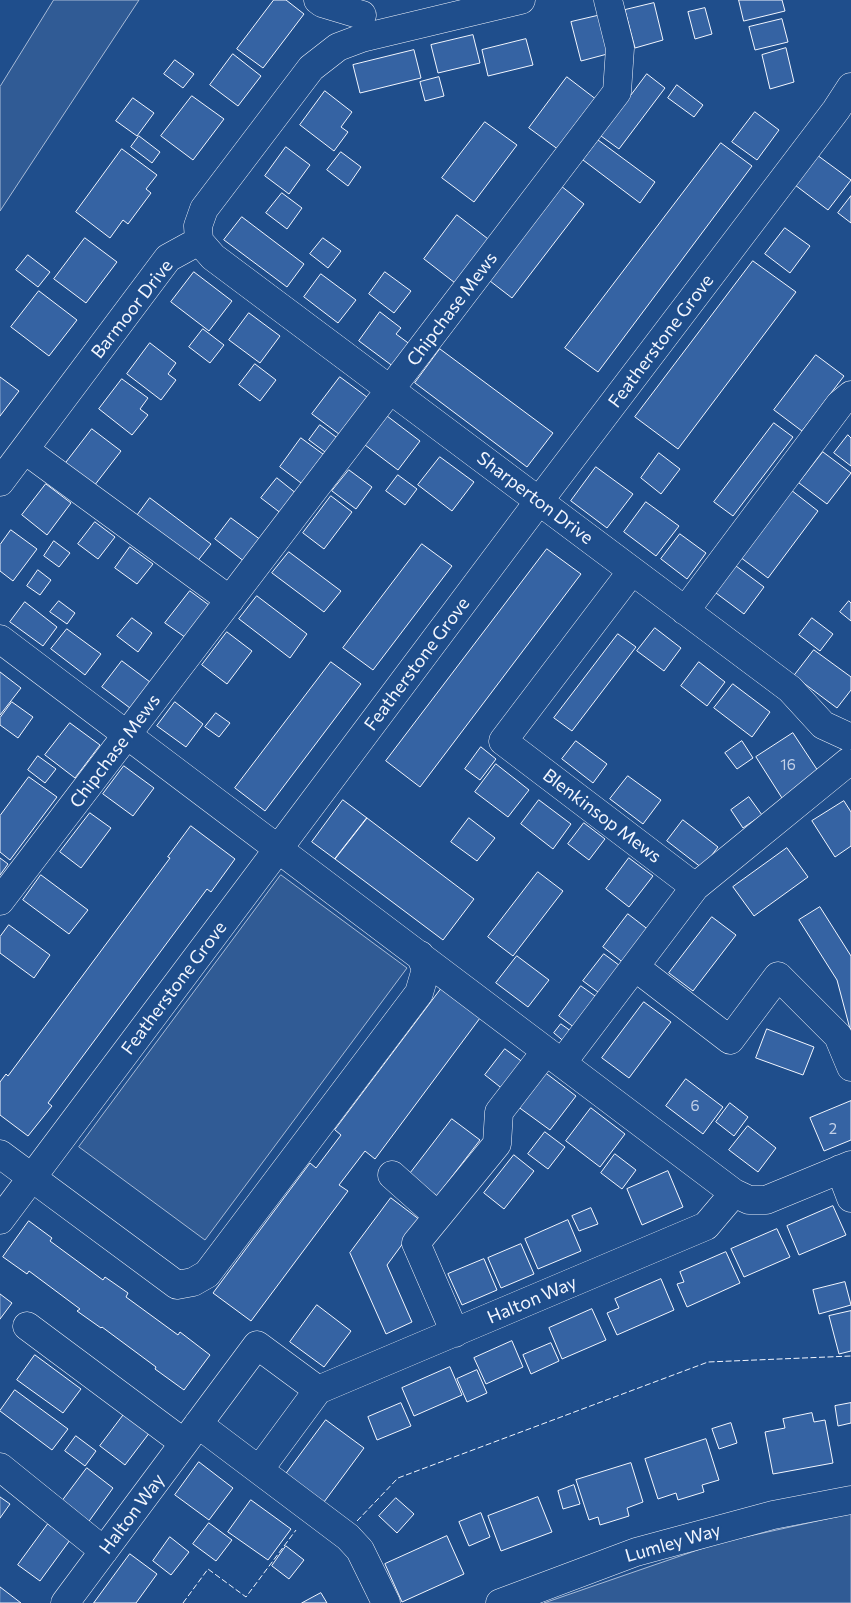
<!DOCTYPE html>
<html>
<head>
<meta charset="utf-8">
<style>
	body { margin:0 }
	canvas { display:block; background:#1f4e8c }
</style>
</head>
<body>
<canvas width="851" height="1603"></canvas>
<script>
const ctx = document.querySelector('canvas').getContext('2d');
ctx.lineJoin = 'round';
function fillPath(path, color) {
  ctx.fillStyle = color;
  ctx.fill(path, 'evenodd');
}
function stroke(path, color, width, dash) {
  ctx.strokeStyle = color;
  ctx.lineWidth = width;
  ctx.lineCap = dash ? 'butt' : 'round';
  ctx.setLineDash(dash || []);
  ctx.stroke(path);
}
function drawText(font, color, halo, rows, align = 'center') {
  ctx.font = font + ' Commissioner,sans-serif';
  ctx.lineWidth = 4;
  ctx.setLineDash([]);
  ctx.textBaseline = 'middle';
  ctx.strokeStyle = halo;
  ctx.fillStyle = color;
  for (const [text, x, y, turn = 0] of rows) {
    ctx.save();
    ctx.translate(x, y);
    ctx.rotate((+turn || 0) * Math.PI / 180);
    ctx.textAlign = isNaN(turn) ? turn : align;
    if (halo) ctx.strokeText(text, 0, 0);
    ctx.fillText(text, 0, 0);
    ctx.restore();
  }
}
const built = new Path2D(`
	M54,0H139L0,211V87Z
	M281,875L407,968L205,1240L79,1147Z
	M851,1514V1603H544L718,1543Z`);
fillPath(built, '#305b95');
stroke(built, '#a8bbd7', 1);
const building = new Path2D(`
	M274,0H286L304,14L263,68L237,49Z
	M739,0H782L785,11L744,21Z
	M654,3L663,40L635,48L625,10Z
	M705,8L712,34L695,39L688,12Z
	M601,15L611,53L581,61L571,22Z
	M782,19L788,42L755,50L749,27Z
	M473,35L480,63L438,73L431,45Z
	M526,39L533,65L488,76L482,50Z
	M786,48L794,82L770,89L762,55Z
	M414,50L421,78L360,93L353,65Z
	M233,54L261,76L238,106L210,85Z
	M175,60L194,74L183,88L164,74Z
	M647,74L665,88L619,149L601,136Z
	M439,77L444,96L425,101L420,82Z
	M567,77L597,100L559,150L529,128Z
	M677,85L703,105L694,117L668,98Z
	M325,91L352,112L341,127L348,132L334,151L300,125Z
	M192,96L224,119L193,160L161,136Z
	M133,98L154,113L137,136L116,121Z
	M755,112L779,130L757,160L732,142Z
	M485,122L517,145L474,202L442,178Z
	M139,136L160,152L152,163L131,147Z
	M598,140L655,182L640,203L583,160Z
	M721,143L752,166L598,372L565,348Z
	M286,147L310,165L289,194L265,176Z
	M122,149L157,175L146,189L151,193L128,224L123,220L110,238L76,212Z
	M341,152L361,167L348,186L327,170Z
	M817,155L851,180L828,210L795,185Z
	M561,186L584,204L512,298L490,281Z
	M282,193L302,208L287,229L266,213Z
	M851,196V223L838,213Z
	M457,215L492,242L459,286L424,259Z
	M242,217L304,264L287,287L224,240Z
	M785,228L810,246L790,273L765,254Z
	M85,238L117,262L86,303L54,279Z
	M323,238L341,251L328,268L310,254Z
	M28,255L50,272L38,287L16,270Z
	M753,261L796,292L678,449L635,417Z
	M194,272L232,301L209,331L171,302Z
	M385,272L411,291L394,313L369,294Z
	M321,274L356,300L338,323L304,297Z
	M39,291L77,320L49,356L11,327Z
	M380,312L401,328L396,334L411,345L394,367L359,341Z
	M249,313L280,336L260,363L229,340Z
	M203,329L224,345L210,363L189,347Z
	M150,343L176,363L168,374L176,380L161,400L127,374Z
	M440,349L553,433L527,467L415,383Z
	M816,355L844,376L802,431L774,410Z
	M255,364L276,380L260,401L239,385Z
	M0,377L19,391L0,416Z
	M340,377L371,400L343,437L312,414Z
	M122,379L148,398L140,409L148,415L132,435L99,409Z
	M387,416L420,441L398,470L365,445Z
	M774,423L793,437L733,516L714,502Z
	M320,425L340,440L329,455L309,440Z
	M92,429L121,451L94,486L65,464Z
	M848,435L851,438V466L834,453Z
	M301,438L327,457L305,486L280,467Z
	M823,452L851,473L827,504L799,483Z
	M659,453L680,469L661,494L641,478Z
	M440,457L474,482L452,511L418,485Z
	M596,467L633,494L607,528L571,501Z
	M349,470L372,487L356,509L332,491Z
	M398,475L417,489L405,505L386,491Z
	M277,478L297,494L282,514L261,498Z
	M46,484L71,503L47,535L22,515Z
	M791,490L818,511L768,578L740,557Z
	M331,496L352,512L324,549L303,533Z
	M150,498L211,544L196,563L136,517Z
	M646,502L679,526L656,556L624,532Z
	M231,518L265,543L249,565L215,539Z
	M95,522L115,537L98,559L78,544Z
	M11,530L37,549L13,581L0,571V545Z
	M680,534L706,553L687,579L661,559Z
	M54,541L70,553L59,567L44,556Z
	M422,544L452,566L373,670L343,648Z
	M130,547L153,564L137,584L115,568Z
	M547,549L581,574L420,787L386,761Z
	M289,552L341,591L324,612L272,573Z
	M732,563L764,587L744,614L712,590Z
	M38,570L51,580L40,595L27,586Z
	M190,591L213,608L189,640L165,623Z
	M257,596L307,634L290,658L239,619Z
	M59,601L75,613L67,624L50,612Z
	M849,601L851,603V621L840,612Z
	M25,602L57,627L43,646L10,622Z
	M132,618L152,633L138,652L117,636Z
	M812,618L833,634L820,651L799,635Z
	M655,628L681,648L664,671L637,651Z
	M67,629L101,654L85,675L51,649Z
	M227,632L252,651L227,684L202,665Z
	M618,634L636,647L572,731L554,718Z
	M814,650L851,677V690L837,708L794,676Z
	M122,661L158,688L138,714L102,687Z
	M331,662L361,684L265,811L235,788Z
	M699,662L725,682L707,706L681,686Z
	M0,672L21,688L0,715Z
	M733,684L770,712L752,737L714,708Z
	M12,702L33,717L18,738L0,725V718Z
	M175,702L203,724L186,747L157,726Z
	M216,713L230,723L219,737L205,727Z
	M70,723L100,745L75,778L45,755Z
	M793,733L820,774L782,798L756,757Z
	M576,741L607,764L593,783L562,759Z
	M742,741L753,758L737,769L725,753Z
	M481,747L496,759L480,780L465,769Z
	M38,756L56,769L45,783L28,770Z
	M496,764L529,790L508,817L475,792Z
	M124,766L154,788L133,816L103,794Z
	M628,776L661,800L643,824L610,799Z
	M29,777L57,797L10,860L0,852V816Z
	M749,797L762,815L743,828L731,810Z
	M343,800L367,818L335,859L312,842Z
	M539,800L571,824L553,849L521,824Z
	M844,801L851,812V846L835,857L812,821Z
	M90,813L111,828L81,868L60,852Z
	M367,818L474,899L443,940L335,859Z
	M469,818L495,838L477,861L451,842Z
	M683,820L718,847L702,868L667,841Z
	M584,823L605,839L589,860L568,844Z
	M191,826L235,859L211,892L207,889L48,1103L52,1106L28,1136L0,1115V1082L6,1074L8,1076L170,858L168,857Z
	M787,848L808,877L754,916L733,887Z
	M0,858L8,864L0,875Z
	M629,858L653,876L629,907L606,889Z
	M538,872L563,891L513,956L488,937Z
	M41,875L88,910L69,934L23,900Z
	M820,907L851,956V1029H850L837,980L799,920Z
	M628,914L654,934L629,967L603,947Z
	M712,917L736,935L693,991L669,973Z
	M9,925L50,955L34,978L0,953V937Z
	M604,954L627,971L606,998L583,981Z
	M517,956L549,980L528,1007L496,983Z
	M581,986L602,1001L579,1031L559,1016Z
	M441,989L480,1018L375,1159L365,1151L339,1185L348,1191L251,1321L213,1293L310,1163L316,1168L341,1135L335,1130Z
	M644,1002L671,1022L629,1078L602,1058Z
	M561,1024L575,1034L567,1044L554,1033Z
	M767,1029L814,1047L803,1075L756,1058Z
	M505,1049L524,1063L504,1090L485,1075Z
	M543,1071L576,1096L550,1130L517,1106Z
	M686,1079L723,1107L703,1134L666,1106Z
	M851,1101V1140L824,1151L810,1118Z
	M730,1103L748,1117L734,1136L716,1122Z
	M591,1108L625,1134L600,1167L566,1141Z
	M452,1119L480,1140L437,1196L409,1175Z
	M748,1126L776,1148L758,1172L729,1150Z
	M545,1132L565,1147L548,1169L528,1154Z
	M615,1154L636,1170L622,1189L601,1173Z
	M514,1155L534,1171L504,1209L484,1193Z
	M668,1171L683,1207L642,1225L627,1189Z
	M391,1198L420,1220L387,1265L412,1322L386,1334L350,1253Z
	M833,1206L846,1235L799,1255L787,1226Z
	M591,1208L598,1224L579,1231L572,1216Z
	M568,1220L581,1251L538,1269L525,1239Z
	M29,1221L52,1238L50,1241L103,1280L105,1277L128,1293L126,1297L178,1335L180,1332L210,1355L184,1390L155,1369L156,1367L102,1327L101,1328L77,1311L80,1309L29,1271L27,1274L3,1257Z
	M777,1229L790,1257L744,1277L731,1249Z
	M521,1244L534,1274L501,1288L488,1258Z
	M726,1252L740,1283L687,1307L677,1284L684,1282L680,1272Z
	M484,1259L497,1290L462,1305L448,1274Z
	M661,1279L674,1310L617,1335L607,1313L619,1308L615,1299Z
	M845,1282L851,1305L819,1314L813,1290Z
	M0,1294L12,1303L0,1319Z
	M317,1305L351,1331L324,1367L290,1342Z
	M592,1309L606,1340L562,1359L549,1328Z
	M851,1311V1351L839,1354L829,1316Z
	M512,1341L523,1367L486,1384L474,1358Z
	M551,1343L559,1361L531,1374L523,1355Z
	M35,1355L81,1389L63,1413L17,1380Z
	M450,1367L462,1395L414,1416L402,1388Z
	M477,1370L487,1393L467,1402L457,1379Z
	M15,1390L68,1429L52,1450L0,1411Z
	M401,1403L411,1426L377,1440L368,1417Z
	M851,1403V1423L838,1426L835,1406Z
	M125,1413L150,1432L125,1465L100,1446Z
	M812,1413L814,1422L825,1420L833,1463L773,1474L765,1432L785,1428L783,1419Z
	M326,1420L364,1448L324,1502L286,1474Z
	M731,1423L737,1443L719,1449L712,1429Z
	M76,1436L96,1451L85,1466L65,1451Z
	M706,1439L719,1480L702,1485L704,1492L678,1500L676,1493L658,1499L645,1459Z
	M199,1462L233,1488L209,1520L175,1495Z
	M631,1463L643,1502L627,1508L629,1516L600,1525L598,1517L589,1520L576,1480Z
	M87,1468L113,1488L87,1524L60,1504Z
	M574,1485L580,1504L563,1509L558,1491Z
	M0,1497L10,1504L0,1518Z
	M538,1497L552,1532L501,1551L488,1516Z
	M396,1498L414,1514L397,1533L379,1516Z
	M251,1500L291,1529L268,1560L228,1532Z
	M481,1513L490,1537L469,1546L459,1522Z
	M209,1523L232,1540L216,1561L193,1544Z
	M48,1524L70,1540L40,1581L18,1565Z
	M447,1536L464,1574L402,1602L385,1564Z
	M170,1537L189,1552L171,1575L153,1561Z
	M286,1546L304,1560L289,1579L272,1566Z
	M130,1554L157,1574L136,1603H94Z
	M0,1587L21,1603H0Z
	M321,1593L327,1603H302Z`);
fillPath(building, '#3563a3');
stroke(building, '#f2f6ff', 1);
const minor = new Path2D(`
	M318,0L322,3L362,15
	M199,241L213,257L790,689L823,725L847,736
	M199,241L198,226L204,209L311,68L338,47L362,38L521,0
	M25,450L230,600
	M0,482L168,258L199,241
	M685,611L840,404L851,395
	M0,639L734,1193L749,1200H766L851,1165
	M695,887L848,762
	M0,901L617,92L620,48L608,0
	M635,967L730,1040L778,976L838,1036L851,1067
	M562,1063L695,887L503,741L632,571
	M0,1154L177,1285L193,1282L207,1274L419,993L426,969L420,955
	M840,1169L851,1198
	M392,1175L438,1216
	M0,1220L539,501L836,110L851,87
	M27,1326L184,1443
	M455,1333L416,1243L497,1144L499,1112L546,1051
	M198,1424L259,1470L318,1390L706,1226L734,1193
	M0,1467L104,1551
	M259,1470L348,1537L360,1550L386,1603
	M65,1603L257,1345L318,1390
	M500,1603L636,1552L773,1515L851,1500`);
stroke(minor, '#f2f6ff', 29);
stroke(minor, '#1f4e8c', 28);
stroke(new Path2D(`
	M357,1521L398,1478L708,1362L851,1356
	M183,1603L208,1569L246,1597L296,1530`), '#f2f6ff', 1, [6, 2.5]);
drawText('15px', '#c3d1e8', null, [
	["16",788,765],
	["6",695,1106],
	["2",833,1129]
]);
drawText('18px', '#f2f6ff', '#1f4e8c', [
	["Barmoor Drive",132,309,-52],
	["Chipchase Mews",452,309,-53],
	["Featherstone Grove",661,341,-53],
	["Sharperton Drive",535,498,37],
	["Featherstone Grove",417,664,-53],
	["Chipchase Mews",115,751,-53],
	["Blenkinsop Mews",602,816,37],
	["Featherstone Grove",174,988,-53],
	["Halton Way",532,1300,-23],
	["Halton Way",132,1514,-53],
	["Lumley Way",673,1543,-16]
]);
</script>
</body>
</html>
